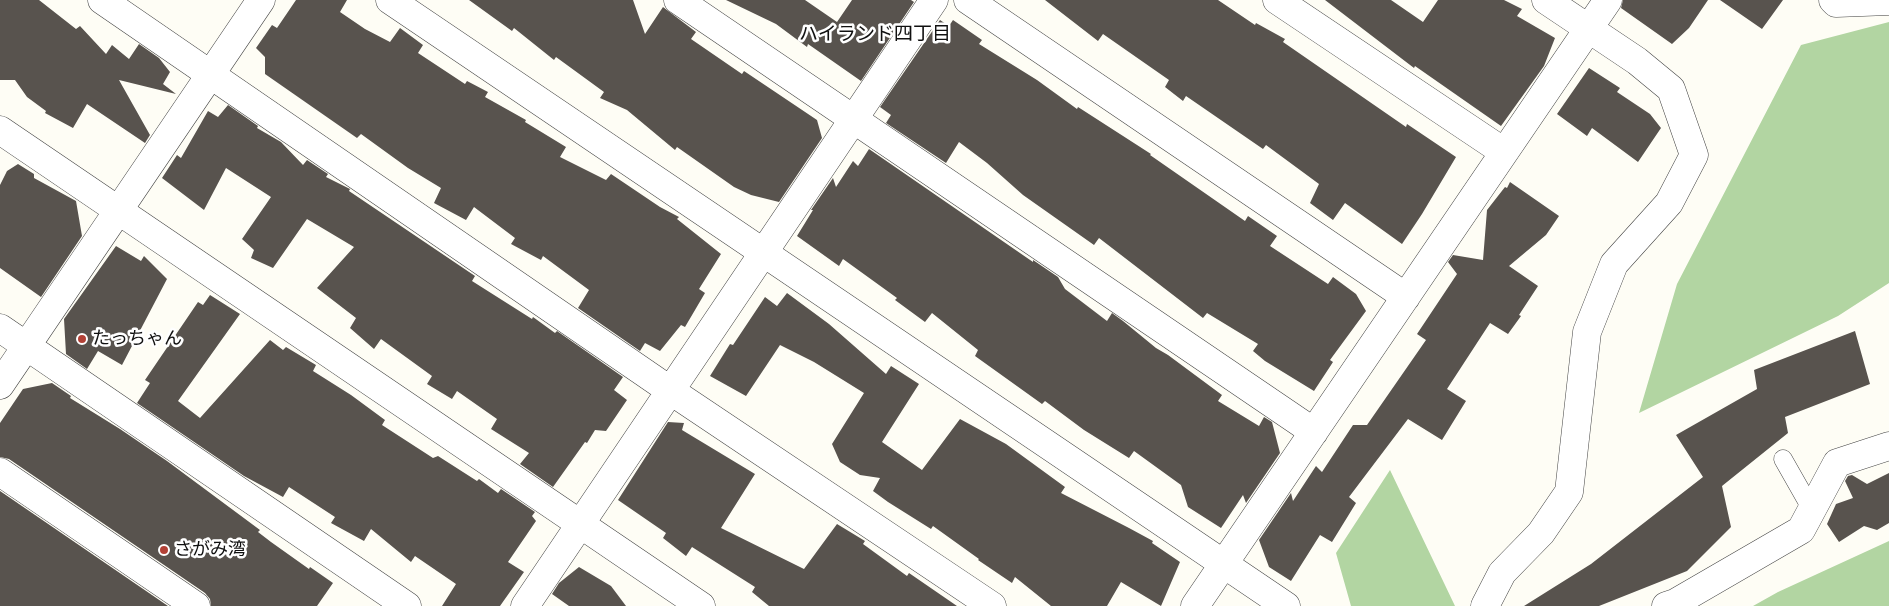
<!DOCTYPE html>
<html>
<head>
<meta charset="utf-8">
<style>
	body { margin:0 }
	canvas { display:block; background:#fefdf5 }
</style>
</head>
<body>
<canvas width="1889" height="606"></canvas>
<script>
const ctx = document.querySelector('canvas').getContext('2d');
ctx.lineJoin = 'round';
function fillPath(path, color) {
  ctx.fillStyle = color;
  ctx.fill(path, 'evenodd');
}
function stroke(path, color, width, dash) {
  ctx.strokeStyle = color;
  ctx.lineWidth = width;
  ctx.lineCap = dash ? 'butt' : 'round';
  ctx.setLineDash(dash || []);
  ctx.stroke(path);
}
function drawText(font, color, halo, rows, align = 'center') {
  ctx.font = font + ' "IBM Plex Serif","Noto Sans JP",serif';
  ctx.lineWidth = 5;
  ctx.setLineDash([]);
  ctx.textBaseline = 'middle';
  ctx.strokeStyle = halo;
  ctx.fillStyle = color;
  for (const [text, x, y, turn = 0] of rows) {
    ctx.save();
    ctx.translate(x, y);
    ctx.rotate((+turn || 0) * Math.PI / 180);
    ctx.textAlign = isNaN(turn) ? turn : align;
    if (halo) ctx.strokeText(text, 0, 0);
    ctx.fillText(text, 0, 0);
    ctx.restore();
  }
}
fillPath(new Path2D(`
	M1889,22V283L1838,316L1639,413L1677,284L1801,45Z
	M1390,470L1455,606H1351L1336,553Z
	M1889,541V606H1753L1778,592Z`), '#b2d5a2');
fillPath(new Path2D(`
	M0,0H39L76,29L80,26L106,54L112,45L129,59L139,44L159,58L170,72L163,84L176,94L119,80L150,135L145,143L87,104L73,128L45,113L46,111L27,97L15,80H0Z
	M296,0H347L340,12L365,29L390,42L400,28L423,45L418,53L465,84L467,81L488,92L485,97L526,120L525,122L566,147L560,157L606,180L611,174L660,207L679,217L677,219L721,254L699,289L705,293L685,327L681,325L660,351L645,343L640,351L578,308L589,290L543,256L541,260L511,244L515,238L474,207L466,220L434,203L441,188L408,168L361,134L357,138L265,74V57L256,48L272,25L277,28Z
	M469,0H633L645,34L663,7L696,32L691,39L742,74L744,71L817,120L822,138L779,202L751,195L734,187L677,147L675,150L627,110L600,98L604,92L556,57L554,60L514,28L512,31Z
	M726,0H805L837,22L852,0H911L914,2L861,81L808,44L807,47L776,24Z
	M1045,0H1218L1255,25L1256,23L1285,39L1283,42L1406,127L1407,124L1456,157L1422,214L1402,244L1345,203L1333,220L1310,203L1319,184L1266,145L1263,149L1186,96L1183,101L1165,87L1169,80L1103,34L1098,41Z
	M1325,0H1391L1423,22L1438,0H1504L1522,9L1517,16L1555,38L1544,66L1501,126L1415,66L1414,68Z
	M1623,0H1708L1689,28L1672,44L1621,8Z
	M1720,0H1783L1762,29Z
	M940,20L949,26L953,20L982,40L979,44L1037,80L1077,109L1078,107L1151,154L1150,155L1245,221L1248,216L1277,236L1270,246L1328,284L1333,277L1356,294L1366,311L1330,360L1333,362L1314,391L1265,361L1253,351L1258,344L1207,313L1203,318L1099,238L1094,245L1023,195L987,163L959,142L946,163L886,123L891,115L880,107Z
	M1589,68L1620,88L1617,92L1650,114L1661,128L1638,162L1592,128L1587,136L1557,114Z
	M228,105L258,126L257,128L281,142L303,165L307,160L328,174L326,177L350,189L349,191L475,276L472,281L532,319L533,317L555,333L557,331L623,377L614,390L627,400L606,431L595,430L587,443L585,442L553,487L520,464L529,453L491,429L497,419L457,391L452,399L427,384L432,376L381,339L374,349L350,328L356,318L317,288L354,247L307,219L273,268L251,258L254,250L242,239L271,197L226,168L204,210L162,178L177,155L181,158L208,111L218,117Z
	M869,149L1033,262V260L1058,277L1065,289L1107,321L1112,313L1123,321L1156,348L1168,355L1222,395L1218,401L1259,426L1264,417L1272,422L1280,453L1246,503L1243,495L1221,528L1188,507L1181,485L1134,451L1129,458L1084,430L1045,401L1042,404L975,356L978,350L932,313L925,322L895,300L897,298L843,259L839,266L797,236L813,210H811L833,178L836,187L853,161L858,166Z
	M18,164L34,174V178L76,201L82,236L41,297L0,268V185L7,171Z
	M1510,182L1559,216L1546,235L1509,266L1538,286L1519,315L1521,316L1508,334L1490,323L1447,389L1466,401L1442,440L1408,419L1349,497L1356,503L1332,542L1320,535L1291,581L1269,567L1259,540L1291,493L1293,501L1316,466L1322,472L1353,425H1367L1426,340L1417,334L1457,274L1448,262L1453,255L1483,260L1487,210L1505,187L1507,188Z
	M116,246L141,261L144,256L167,279L122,365L98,351L87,369L66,354L64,319Z
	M787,293L829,324L886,374L891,366L919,384L882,442L922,470L960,419L1006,444L1065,487L1061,493L1129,528L1153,541L1152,543L1180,562L1161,606L1121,582L1107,606H1051L1015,577L1012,583L978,560L979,559L933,526L931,529L888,502L873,491L880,478L860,475L840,462L832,444L864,393L814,362L780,345L746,396L710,376L730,344L733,345L765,297L777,306Z
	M210,295L240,314L178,401L200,418L270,340L283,350L286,347L316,365L313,371L351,395L385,420L382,425L433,458L438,456L477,481L479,479L498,493L501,489L535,512L532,516L536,521L508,562L524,572L500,606H442L456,584L415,556L411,562L371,529L364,541L331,523L335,517L289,487L283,497L244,476L137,403L150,383L145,380L198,302L203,305Z
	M1855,331L1870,384L1785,417L1788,433L1722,486L1731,527L1687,571L1599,606H1524L1591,564L1703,477L1676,435L1757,389L1754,370Z
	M52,383L71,396L70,398L120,429L167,461L260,530L258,532L271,542L309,569L310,567L333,583L317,606H211L210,599L205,593L9,459L0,457V423L23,389Z
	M668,422L684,423L682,430L755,474L721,528L804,569L837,524L865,541L863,544L907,576L909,573L957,606H769L752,592L755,587L692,547L686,556L663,538L666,533L618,500Z
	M1889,473V523L1877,530L1864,526L1839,542L1827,524L1836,504L1853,498L1845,481L1848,476L1852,475L1867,484Z
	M0,491L168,606H0Z
	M579,567L611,586L626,606H569L552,594L559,583Z`), '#58534e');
const lane = new Path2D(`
	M1783,459L1812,510`);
const street = new Path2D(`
	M102,0L671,391L992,606
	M390,0L1286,606
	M678,0L1314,432
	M968,0L1406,297
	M1277,0L1504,152
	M1833,0L1836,3L1889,1
	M0,130L701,606
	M0,328L407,606
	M0,385L261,0
	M0,472L196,606
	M525,606L934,0
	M1195,606L1608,0
	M1485,606L1502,573L1541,533L1569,492L1587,332L1614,264L1669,203L1694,155L1671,89L1637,61L1546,0
	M1666,606L1675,603L1801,530L1837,463L1889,446`);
stroke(lane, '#434343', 19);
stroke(street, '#434343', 29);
stroke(lane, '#fff', 18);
stroke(street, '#fff', 28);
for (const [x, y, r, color] of [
	[82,339,5,"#b24136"],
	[164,550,5,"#b24136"]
]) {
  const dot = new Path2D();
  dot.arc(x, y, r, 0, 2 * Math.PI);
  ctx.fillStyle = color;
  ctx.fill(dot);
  stroke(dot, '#fff', 2);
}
drawText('18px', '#101010', '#fff', [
	["たっちゃん",92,339],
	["さがみ湾",174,550]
], 'left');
drawText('19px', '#101010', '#fff', [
	["ハイランド四丁目",875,35]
]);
</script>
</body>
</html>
